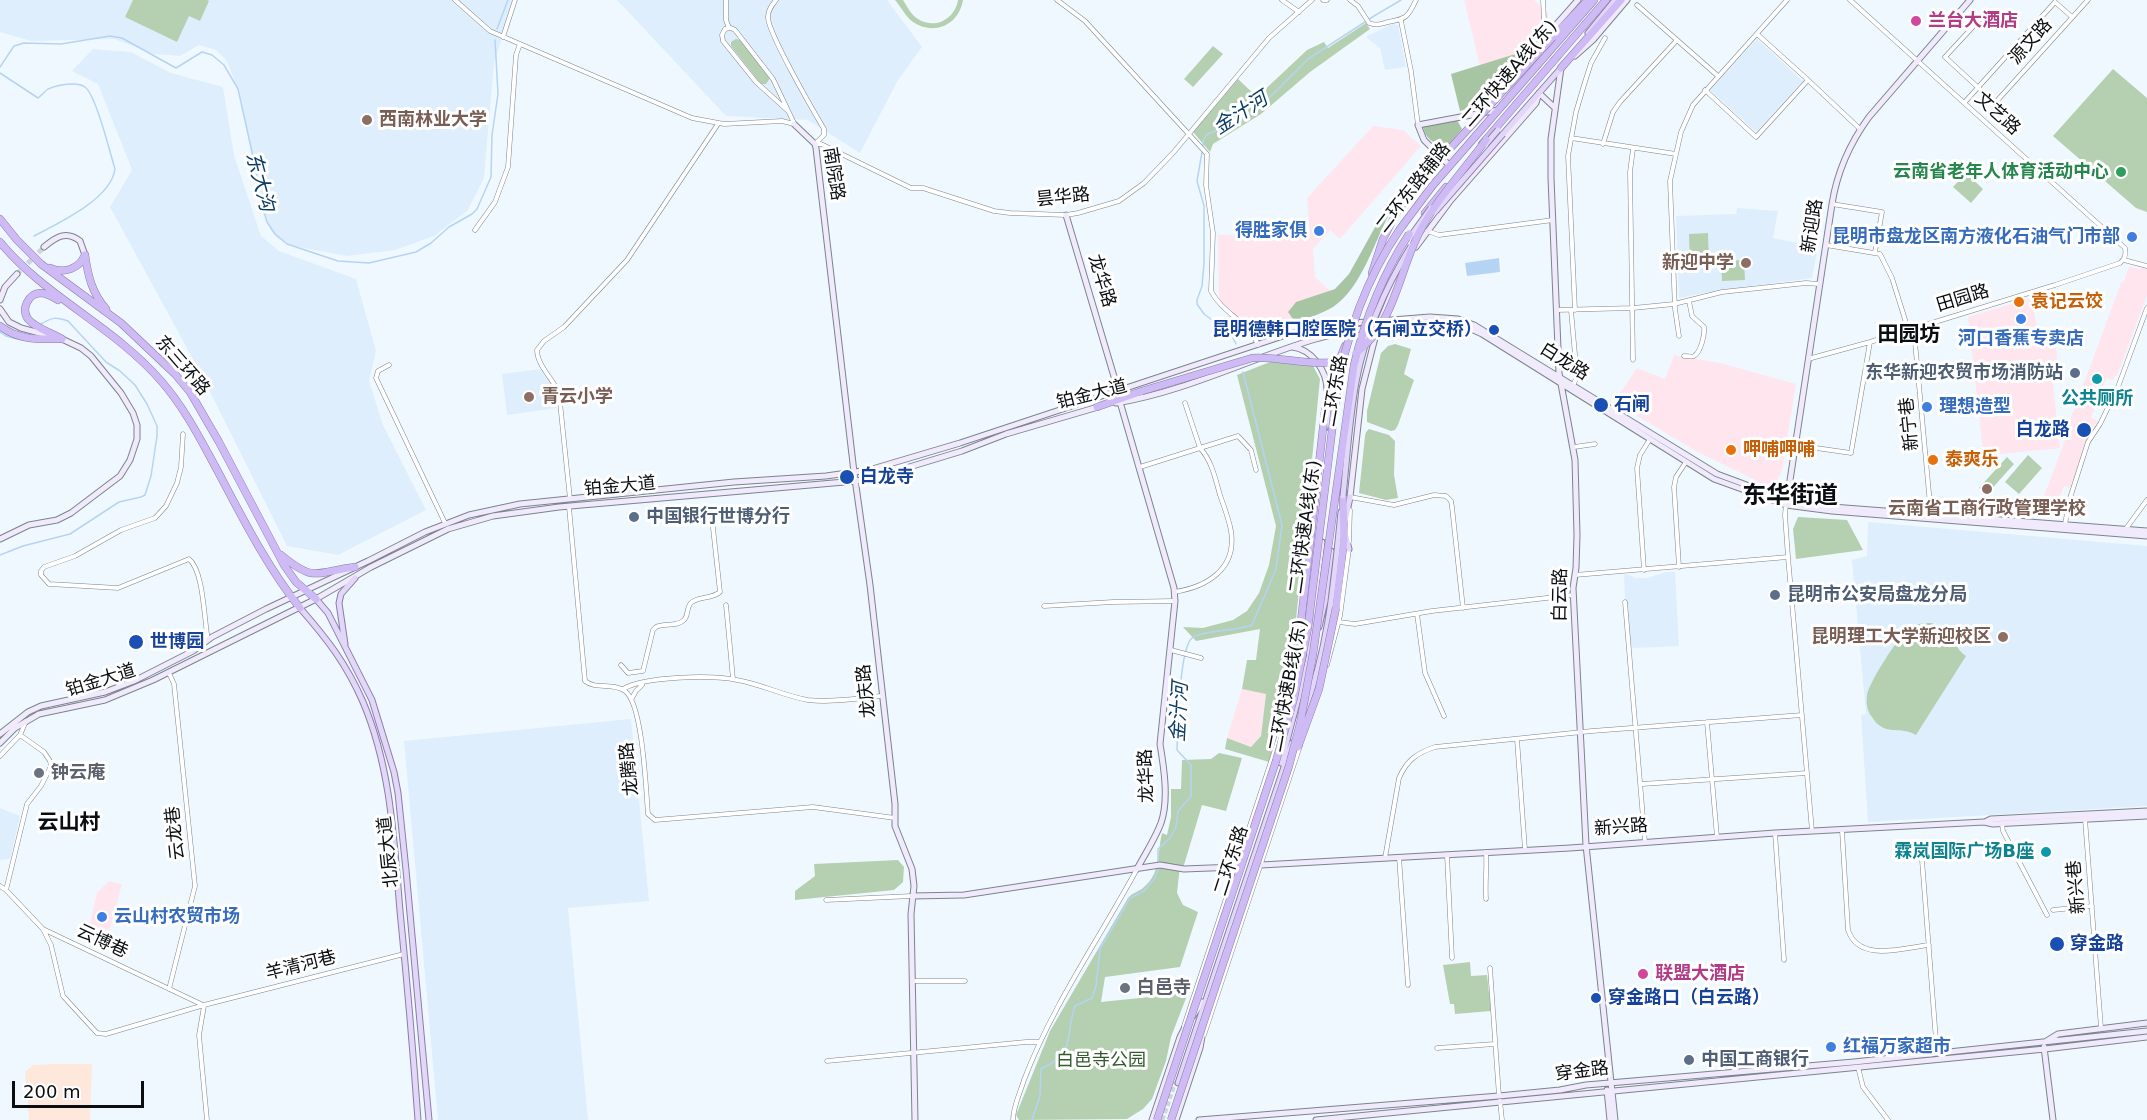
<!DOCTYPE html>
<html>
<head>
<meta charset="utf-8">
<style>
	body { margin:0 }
	#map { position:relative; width:2147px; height:1120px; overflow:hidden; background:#f0f8ff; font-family:"DejaVu Sans",sans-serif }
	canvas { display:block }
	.scale { position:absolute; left:12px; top:1081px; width:132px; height:27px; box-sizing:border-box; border:3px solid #0b0e10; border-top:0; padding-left:8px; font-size:18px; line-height:21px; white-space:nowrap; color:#0b0e10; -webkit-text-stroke:4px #fff; paint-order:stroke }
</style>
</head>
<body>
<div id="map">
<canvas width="2147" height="1120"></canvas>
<div class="scale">200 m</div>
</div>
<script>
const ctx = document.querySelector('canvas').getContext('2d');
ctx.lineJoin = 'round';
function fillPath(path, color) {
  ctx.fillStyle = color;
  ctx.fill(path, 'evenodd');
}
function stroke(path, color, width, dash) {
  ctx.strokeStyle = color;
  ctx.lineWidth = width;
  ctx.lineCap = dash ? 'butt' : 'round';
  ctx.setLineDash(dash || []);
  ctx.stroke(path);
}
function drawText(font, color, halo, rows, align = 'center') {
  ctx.font = font + ' "DejaVu Sans","Noto Sans SC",sans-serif';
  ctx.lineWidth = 6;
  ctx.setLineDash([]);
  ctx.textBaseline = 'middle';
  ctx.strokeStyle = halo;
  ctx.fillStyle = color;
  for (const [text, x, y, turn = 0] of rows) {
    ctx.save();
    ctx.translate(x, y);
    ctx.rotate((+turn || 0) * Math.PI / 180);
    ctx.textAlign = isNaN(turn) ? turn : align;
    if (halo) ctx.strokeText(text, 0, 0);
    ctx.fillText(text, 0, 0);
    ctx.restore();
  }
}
fillPath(new Path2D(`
	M1464,0H1534L1548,12V19L1520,52L1480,66Z
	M1373,126L1403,130L1421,146L1340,239L1330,230L1313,249L1315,277L1330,291L1296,302L1288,312L1297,325L1258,336L1219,302L1218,235L1310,233L1307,198Z
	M2129,267L2141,269L2143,267L2147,268V295L2117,376H2115L2113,380L2106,378L2091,418L2098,421L2091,430L2070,488L2064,486L2053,516L2037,515L2068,432L2066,431L2121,283L2124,281Z
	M2031,298L2040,340L2055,338L2059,375L2052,376L2060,448L1991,455L1990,449L1983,450L1968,317Z
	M1674,355L1720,363L1796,384L1782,471L1774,487L1761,483L1694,450L1614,402L1637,368L1665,379Z
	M1242,689L1266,694L1261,736L1251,747L1227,738Z
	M109,881L122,884L105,948L86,941L97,893Z`), '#ffe5ee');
fillPath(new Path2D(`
	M0,0H514L494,63L484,178L468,210L434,236L395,250L347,256L288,245L276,237L270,229L261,205L240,95L227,61L216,50L199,45L180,56L154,54L114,39L31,41L0,32Z
	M617,0H887L922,47L898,80L860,153L808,120L726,116Z
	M1392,24L1398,25L1406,67L1385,70L1380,48L1367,38V36Z
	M1757,39L1803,81L1756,132L1710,90Z
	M93,49L131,52L171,73L223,87L234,155L261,236L279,251L356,279L376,351L369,381L383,425L426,510L338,555L287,546L200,372L110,207L132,170L98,84L72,71Z
	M1737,208L1778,211L1773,238L1818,247L1812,278L1704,293L1679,298L1676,216L1736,214Z
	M540,369L551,385L557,408L507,415L502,374Z
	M1868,522L2147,546V806L1868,822L1861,715L1866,714L1852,560L1867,556Z
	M1666,572H1675L1679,646L1633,648L1627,643L1624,575L1627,574L1636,578H1647Z
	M631,719L649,901L568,908L588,1120H438L404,741Z
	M0,808L20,816L10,859L0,860Z`), '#dfeefc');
fillPath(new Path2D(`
	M52,1064H92L90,1120H29L25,1072L33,1065Z`), '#fee8db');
fillPath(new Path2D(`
	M133,0H207L209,1L200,21L189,16L177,42L125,17Z
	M895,0H903C907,6 911,15 918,19C935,30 955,19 958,0H963C959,25 934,36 913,22C906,17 901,7 895,0Z
	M1366,23L1370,29L1310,72L1261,114L1213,144L1210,152L1193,132L1238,79L1257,97L1307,50L1324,42L1328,48Z
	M736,39L740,40L770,78L766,84H761L731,46V42Z
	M1213,46L1223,54L1193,87L1184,79Z
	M2113,69L2147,98V212L2136,208L2053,136Z
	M1966,173L1983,189L1971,203L1953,187Z
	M1708,233L1709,265L1690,266L1689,234Z
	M1744,260L1745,280L1722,281L1721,261Z
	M1395,344L1411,349L1404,374L1414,380L1398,425L1395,430L1391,431L1367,422V411L1381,353L1388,346Z
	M1275,360L1312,364L1320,379L1290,680L1269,762L1225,749L1227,738L1251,747L1261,736L1266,694L1242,689L1247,660H1256L1260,629L1196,641L1183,627L1203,628L1233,620L1247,611L1259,593L1269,565L1276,526L1237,375Z
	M1369,429L1389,435L1395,441L1394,475L1398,498L1386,500L1359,493L1365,436L1366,432Z
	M2028,455L2042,468L2019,494L2005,482Z
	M2007,457L2014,464L1987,494L1979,488Z
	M1798,517L1847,520L1863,550L1796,559L1793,529Z
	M1931,623C1957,629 1950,645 1966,656L1916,735C1901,725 1885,738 1872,717C1867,711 1866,703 1867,695C1869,682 1899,636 1909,628C1916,624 1923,623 1931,623Z
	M1219,753L1242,758L1226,811L1202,805L1184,865L1180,866L1177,893L1183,905L1198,912L1180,967L1105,977L1101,1002L1188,993L1171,1037L1166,1061L1152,1099L1143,1109L1127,1119L1019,1120L1016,1115L1050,1031L1128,898C1133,892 1139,892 1144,887C1161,873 1157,854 1162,833L1167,835L1171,817V789H1181L1182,760L1211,759Z
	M898,860L904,867L903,882L894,890L795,900V891L815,876L814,864Z
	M1470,962L1471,976L1487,975L1491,1011L1455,1014L1454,1004H1450L1443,965Z`), '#b4d0b0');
fillPath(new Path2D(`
	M1528,50L1479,105L1460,111L1451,74Z
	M1457,120L1462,129L1446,148C1434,143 1426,140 1423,127Z
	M1430,157L1434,160C1420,176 1403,191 1392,209C1375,239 1362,288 1333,307C1321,314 1308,318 1295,322L1288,312L1296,302L1335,289L1349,274L1389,202Z`), '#a7c5a3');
fillPath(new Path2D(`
	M1499,258L1500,272L1467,276L1465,263Z`), '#b5d4f4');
stroke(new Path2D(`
	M1369,19L1401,0
	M497,29L508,0
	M0,67L14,46L24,43L61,44L110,36L122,38L176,68L202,52L212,55L224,65L238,89L256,170L259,196L267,222L275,234L287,244L338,261L369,263L416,252L431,243L449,227L472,214L477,209L491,177L492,135L498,94L495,40
	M0,73L38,98C41,96 45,91 48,89C57,85 77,81 85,87C96,95 110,153 115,169C111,199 59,223 34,236
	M1203,147V141L1206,135L1224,127L1231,126L1262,105L1308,59L1365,22
	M1202,152L1197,181L1204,206V263L1202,286L1197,300V304L1204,314L1231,334L1236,344
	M0,332L6,336L17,339
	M0,555L23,546L70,534L119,502L141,497L145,495L151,476L157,436V426L147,404L135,385L120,371L106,362L68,321C56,316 51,318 41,324
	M1032,1120L1040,1096L1041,1069C1078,1052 1064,1037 1075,1006L1092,998L1096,986L1100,949L1130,898L1144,891L1155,878L1158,870V849L1170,838L1176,827L1178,811L1191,796V765L1177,750C1178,730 1179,649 1192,638C1202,630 1238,631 1252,625L1276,569L1282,525L1243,372`), '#b5d4f4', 1.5);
stroke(new Path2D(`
	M17,274L44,247`), '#ced5db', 5, [5, 2.5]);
stroke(new Path2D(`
	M1162,1120L1175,1082`), '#ced5db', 5, [5, 2.5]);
const street = new Path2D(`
	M455,0L490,31L692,118L724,124L782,121L794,124
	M726,0V20L729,28
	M776,0C772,5 768,10 768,17C767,31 814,112 824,129V135L815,144
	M1057,0L1085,21L1207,154L1206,185L1213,233L1211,291C1222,313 1249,322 1258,345
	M1282,0L1299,12
	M1323,0H1327
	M1350,0L1358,6L1369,23C1377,26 1380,24 1388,22C1405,19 1408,18 1416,0
	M1543,0L1544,20L1550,31
	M1637,5L1718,76
	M1982,17L1945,57L1995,103L2088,0
	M1401,21L1411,71L1418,125
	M503,37L515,0
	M1808,80L1860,129
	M1705,90L1756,137L1808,80L1757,34
	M1964,103L2055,2L2072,17
	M788,111L756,82L723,41L722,35L725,29L731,28L735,30L773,79L794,123
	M1571,138L1676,154
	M815,144H821L911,188H923L994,211L1010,213L1066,215L1078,213L1119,201L1144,183L1173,153L1269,38L1312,0
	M1603,144L1613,112L1620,102L1677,40
	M1633,149L1630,172L1633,360
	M1832,204L1882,212L1875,252
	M475,230L495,202L508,167L516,55L520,44
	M1427,231L1439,235L1553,220
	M1826,245L1880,254L1892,278L1908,329
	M2124,260L2147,266
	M1556,310L1633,308L1674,304L1722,292L1806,283L1819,284
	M1571,310L1577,377L1573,385
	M1575,310L1568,156L1576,112L1584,85L1591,63L1605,38
	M1912,328L1915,342L1931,515
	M1679,336L1675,309L1670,181L1681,132L1693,105L1787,0
	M1684,356C1688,356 1692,357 1694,356C1701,352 1705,334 1704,327L1692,316L1689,301
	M1808,359L1870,342L2055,285L2120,263C2125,259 2126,255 2125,248L1850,0
	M389,365L378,371L376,378L445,523
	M1185,403L1200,448L1238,436L1251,450L1256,470
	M183,434L181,467L177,483L166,506L155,518L121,530L75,556L44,567L41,571V575L49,584L118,588L189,559C204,571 204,621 208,640
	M1795,445L1851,453L1870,342
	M1574,447L1595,444
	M1140,467L1200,448C1212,461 1215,478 1220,495C1224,507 1229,519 1231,531C1237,569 1207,587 1174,592
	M570,499L559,393C553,379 537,365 537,350L544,341L564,327L627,260L718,124
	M1350,500V497L1394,505L1434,495L1446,496L1451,501L1452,507L1463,608
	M1786,503L1785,515L1788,557L1812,831
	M569,507L585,681C596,690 613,682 625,691C643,704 646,791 648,814L655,820L813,807L895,818
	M2065,524L2070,498L2088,442L2100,424L2118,387L2147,308
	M2125,530L2147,500
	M1349,542L1350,510
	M1679,567L1674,487L1676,477L1686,462
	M1644,570L1637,468L1640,455L1650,439
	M1575,575L1788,557
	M1625,602L1645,842
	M726,605L733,679
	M1044,606L1113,602L1175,601
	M1417,614L1425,673L1444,716
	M1339,622L1355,624L1432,611L1573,595
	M1171,650L1201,658
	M621,665L628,673L643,671L653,630L656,627C664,623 677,627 684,620C689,615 686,606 692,602C701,596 712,599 720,592L712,519
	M1327,665L1340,616L1349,549
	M169,673L174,684L195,886L169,989
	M623,689C646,676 711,675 737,680C761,684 784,696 808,700C832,703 858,698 882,696
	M632,698L636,691L642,685
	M1288,707L1292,690
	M1707,722L1717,837
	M1517,739L1525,850
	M0,756L20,735L26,721
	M1642,784L1807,773
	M2085,819L2101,1028
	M2002,824L2003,831L2047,915
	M1842,830L1848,930C1859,963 1903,948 1929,945
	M1775,833L1784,960
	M1447,855L1452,958
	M1399,857L1408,985
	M1385,858L1399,778C1407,760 1417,753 1435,747L1592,731L1802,715
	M1922,860L1937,1053
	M0,886L6,890L43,929L203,1005
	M6,890L27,804L41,786L51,766L50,761L44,752L20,735
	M1486,899C1485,883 1487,868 1486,852
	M826,900L912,896
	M2053,910L2092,906
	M43,929L51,945L63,996L97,1033L106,1034L204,1005L404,954
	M1490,968L1499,1096
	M913,981H965
	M204,1006L199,1035L207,1120
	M1184,1026L1281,731
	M1204,1035L1300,746
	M1437,1048L1495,1044
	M827,1061L1026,1042H1040
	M1858,1067L1863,1087L1888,1120
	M1500,1101L1502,1120
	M1013,1120C1013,1107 1020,1093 1024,1080C1052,1006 1099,939 1137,869`);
const secondary = new Path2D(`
	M1575,56L1593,40L1627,0
	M1532,57L1539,44L1578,0
	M1561,68L1551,139V178L1559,373L1575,460L1577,535L1576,568L1573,588L1586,845L1615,1120
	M794,124L815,144L816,148L854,472L870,585L895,804V826L912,869L914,886L911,914L915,1120
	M1449,165L1424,140L1418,125L1498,110
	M1066,215L1118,390
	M44,247C56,237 66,230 80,241L85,255
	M1416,247L1451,200L1536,103L1539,93L1555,108
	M0,300L5,287L17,274
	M0,309L9,322L21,328L62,339L81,348L91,356L121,393L133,413L137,425V439L130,460L120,476L71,513L57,520L29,525L0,539
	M1381,319L1398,278
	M1292,347C1312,349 1327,371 1327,390
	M1120,402L1174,588L1175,601L1160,744C1164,768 1169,800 1161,823C1155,839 1145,854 1137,869
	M1116,403C1184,392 1247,360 1312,340C1343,331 1375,326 1407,324C1434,322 1457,321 1482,334L1714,479L1786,505L1832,511L2147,536
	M1328,405L1330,428
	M1350,497L1362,389L1376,334
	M1787,500L1832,204C1837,172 1850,143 1869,117L1970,0
	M1313,615L1322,542
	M0,734L28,712L41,706L105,692L134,681L193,651L212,637L266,609L368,561L425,532L469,515L520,504L734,482L826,476L869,470L960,443L1289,334L1341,324L1430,317L1458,319L1474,325L1717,474L1787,500L1832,507L2147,531
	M0,743L15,728L39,714L105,700L153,680L316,599L371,567L448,529L493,516L559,507L856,481L873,478L962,451L1006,434L1098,407
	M1985,822L1991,819L2147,811
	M1261,865L1570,848L1775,833L1984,822L1993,824L2147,816
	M912,896L964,895L1160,865L1184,869L1236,867
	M1193,1016L1202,1002
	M2045,1042L2058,1034L2147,1023
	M2044,1047L2053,1120
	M1607,1090L1610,1120
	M1152,1120L1180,1037L1187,1023
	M1176,1120L1200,1048L1203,1031
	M1199,1120L1499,1096L1560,1090L1586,1085L1854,1062L2147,1031
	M1316,1120L2045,1049L2147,1037`);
const primary = new Path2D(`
	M1588,33L1615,0
	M1503,134L1562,67
	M1345,522L1350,497
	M1345,533L1349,549
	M316,599L328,613L372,700L394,772L398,793L406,870L429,1120
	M300,608C327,639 346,663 363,702C391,768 394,840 400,911C407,981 413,1050 418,1120
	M1319,627L1325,601L1331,551
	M345,644L339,603L341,594L355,578
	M1309,652L1313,615
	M1304,712C1329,647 1334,580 1341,512
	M1281,763L1311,650
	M1178,1083L1292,743`);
const highway = new Path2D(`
	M1553,37L1588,0
	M1561,68L1621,0
	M1482,144L1606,0
	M1425,213L1446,187
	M0,219L17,240L41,264L121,323L175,374L190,392L219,442L284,565L296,582L316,599
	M1400,229L1433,185L1594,0
	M0,242C45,297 115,327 162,382C181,404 195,429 209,455C237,506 263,562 300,608
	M85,255C88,276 92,293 106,309
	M50,268C64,274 79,269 85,255
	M1372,273L1383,239L1398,210
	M58,300C53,297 47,293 40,293C28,294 21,309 28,319C35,328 52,333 62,339
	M0,326C18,340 37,339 59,339
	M1097,407L1142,391
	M281,555C315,583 315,572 355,567
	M1336,608L1344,540L1343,496
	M1298,648L1326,402L1331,381L1345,346`);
stroke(street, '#7c848c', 5);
stroke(secondary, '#7c848c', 7);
stroke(primary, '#8a7ea5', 7);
stroke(highway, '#8a7ea5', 8);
stroke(street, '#fff', 4);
stroke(secondary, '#f0eafc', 5);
stroke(primary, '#e2d6f9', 5);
stroke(highway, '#cebaf5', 7);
const primaryBridge = new Path2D(`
	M1486,144L1498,130
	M1435,212L1503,134
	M1410,237L1431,208
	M1343,496C1347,458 1349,420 1356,382C1365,334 1385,288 1411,246`);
const highwayBridge = new Path2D(`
	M1398,210L1432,168L1553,37
	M1356,353C1394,325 1399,272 1419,233C1436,200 1464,170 1486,140
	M1142,391L1252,358C1284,356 1315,369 1346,359
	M1292,690L1298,648
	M1298,747L1319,689L1336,608
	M1157,1120L1276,761L1294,698L1308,627L1336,398C1345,338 1366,279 1400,229
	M1171,1120L1289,766L1300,724L1313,654L1354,365C1365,319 1383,274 1409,234`);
stroke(primaryBridge, '#8a7ea5', 7, []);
stroke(highwayBridge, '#8a7ea5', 8, []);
stroke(primaryBridge, '#e2d6f9', 5);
stroke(highwayBridge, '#cebaf5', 7);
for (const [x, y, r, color] of [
	[1916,21,6,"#d1479c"],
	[367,120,6,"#8d6e63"],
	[2121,172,6,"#2e9e5b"],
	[1319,231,6,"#3f7fe0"],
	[2132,237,6,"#3f7fe0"],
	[1746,263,6,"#8d6e63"],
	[2019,302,6,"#e8710a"],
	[2021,319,6,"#3f7fe0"],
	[1494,330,6,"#1a4fb4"],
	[2075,373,6,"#5c6f8a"],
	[2097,379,6,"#0f9aa8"],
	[529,397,6,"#8d6e63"],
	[1601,405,8,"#1a4fb4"],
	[1927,407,6,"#3f7fe0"],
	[2084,430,8,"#1a4fb4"],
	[1731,450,6,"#e8710a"],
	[1933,460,6,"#e8710a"],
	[847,477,8,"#1a4fb4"],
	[1987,489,6,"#8d6e63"],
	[634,517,6,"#5c6f8a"],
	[1775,595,6,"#5c6f8a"],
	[2003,637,6,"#8d6e63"],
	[136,642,8,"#1a4fb4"],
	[39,773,6,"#6b7280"],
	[2046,852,6,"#0f9aa8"],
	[102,917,6,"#3f7fe0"],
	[2057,944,8,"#1a4fb4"],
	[1643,974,6,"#d1479c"],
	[1125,988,6,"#6b7280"],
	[1596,998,6,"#1a4fb4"],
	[1831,1047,6,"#3f7fe0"],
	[1689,1060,6,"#5c6f8a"]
]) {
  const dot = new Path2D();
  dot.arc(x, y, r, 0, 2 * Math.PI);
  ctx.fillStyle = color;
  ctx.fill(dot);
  stroke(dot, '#fff', 2);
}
drawText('bold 18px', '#b23c85', '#fff', [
	["兰台大酒店",1928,21],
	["联盟大酒店",1655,974]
], 'left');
drawText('18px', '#0b0e10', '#fff', [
	["源文路",2031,42,-48],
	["二环快速A线(东)",1510,74,-49],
	["文艺路",1997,114,42],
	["南院路",833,174,81],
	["二环东路辅路",1414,188,-52],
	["昙华路",1063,198,-6],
	["新迎路",1813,226,-81],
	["龙华路",1101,281,73],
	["田园路",1963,299,-17],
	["白龙路",1564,362,32],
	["东三环路",182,366,49],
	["二环东路",1336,391,-80],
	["铂金大道",1092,395,-14],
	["新宁巷",1910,424,-96],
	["铂金大道",620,487,-5],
	["二环快速A线(东)",1306,527,-82],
	["白云路",1561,595,-89],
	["铂金大道",101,681,-17],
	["二环快速B线(东)",1289,686,-79],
	["龙庆路",867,691,-96],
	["龙腾路",630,769,-96],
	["龙华路",1147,776,-92],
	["新兴路",1621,828,-4],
	["云龙巷",176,833,-96],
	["北辰大道",389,852,-96],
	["二环东路",1232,861,-72],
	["新兴巷",2077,887,-95],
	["云博巷",102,942,25],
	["羊清河巷",301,966,-14],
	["穿金路",1582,1072,-7]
]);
drawText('bold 18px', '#785e54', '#fff', [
	["西南林业大学",379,120],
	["新迎中学",1734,263,"right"],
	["青云小学",541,397],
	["云南省工商行政管理学校",1987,509,"center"],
	["昆明理工大学新迎校区",1991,637,"right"]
], 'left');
drawText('bold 18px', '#27864d', '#fff', [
	["云南省老年人体育活动中心",2109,172]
], 'right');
drawText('bold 18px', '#366cbe', '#fff', [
	["得胜家俱",1307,231,"right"],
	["昆明市盘龙区南方液化石油气门市部",2120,237,"right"],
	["河口香蕉专卖店",2021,339,"center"],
	["理想造型",1939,407],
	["云山村农贸市场",114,917],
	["红福万家超市",1843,1047]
], 'left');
drawText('bold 18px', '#c56008', '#fff', [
	["袁记云饺",2031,302],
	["呷哺呷哺",1743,450],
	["泰爽乐",1945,460]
], 'left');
drawText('bold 18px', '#164399', '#fff', [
	["昆明德韩口腔医院（石闸立交桥）",1482,330,"right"],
	["石闸",1614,405],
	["白龙路",2070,430,"right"],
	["白龙寺",860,477],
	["世博园",150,642],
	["穿金路",2070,944],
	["穿金路口（白云路）",1608,998]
], 'left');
drawText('bold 18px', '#4e5e75', '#fff', [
	["东华新迎农贸市场消防站",2063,373,"right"],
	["中国银行世博分行",646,517],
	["昆明市公安局盘龙分局",1787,595],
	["中国工商银行",1701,1060]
], 'left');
drawText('bold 18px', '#0d838f', '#fff', [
	["公共厕所",2097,399],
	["霖岚国际广场B座",2034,852,"right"]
]);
drawText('bold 18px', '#5b616d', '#fff', [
	["钟云庵",51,773],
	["白邑寺",1137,988]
], 'left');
drawText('18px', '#335c2e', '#fff', [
	["白邑寺公园",1101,1061]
]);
drawText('italic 20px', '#0c3d65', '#fff', [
	["金汁河",1241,114,-33],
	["东大沟",259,182,75],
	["金汁河",1180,712,-87]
]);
drawText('bold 21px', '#0b0e10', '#fff', [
	["田园坊",1909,336],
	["云山村",69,824]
]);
drawText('bold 24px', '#0b0e10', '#fff', [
	["东华街道",1790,497]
]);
</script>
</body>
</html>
